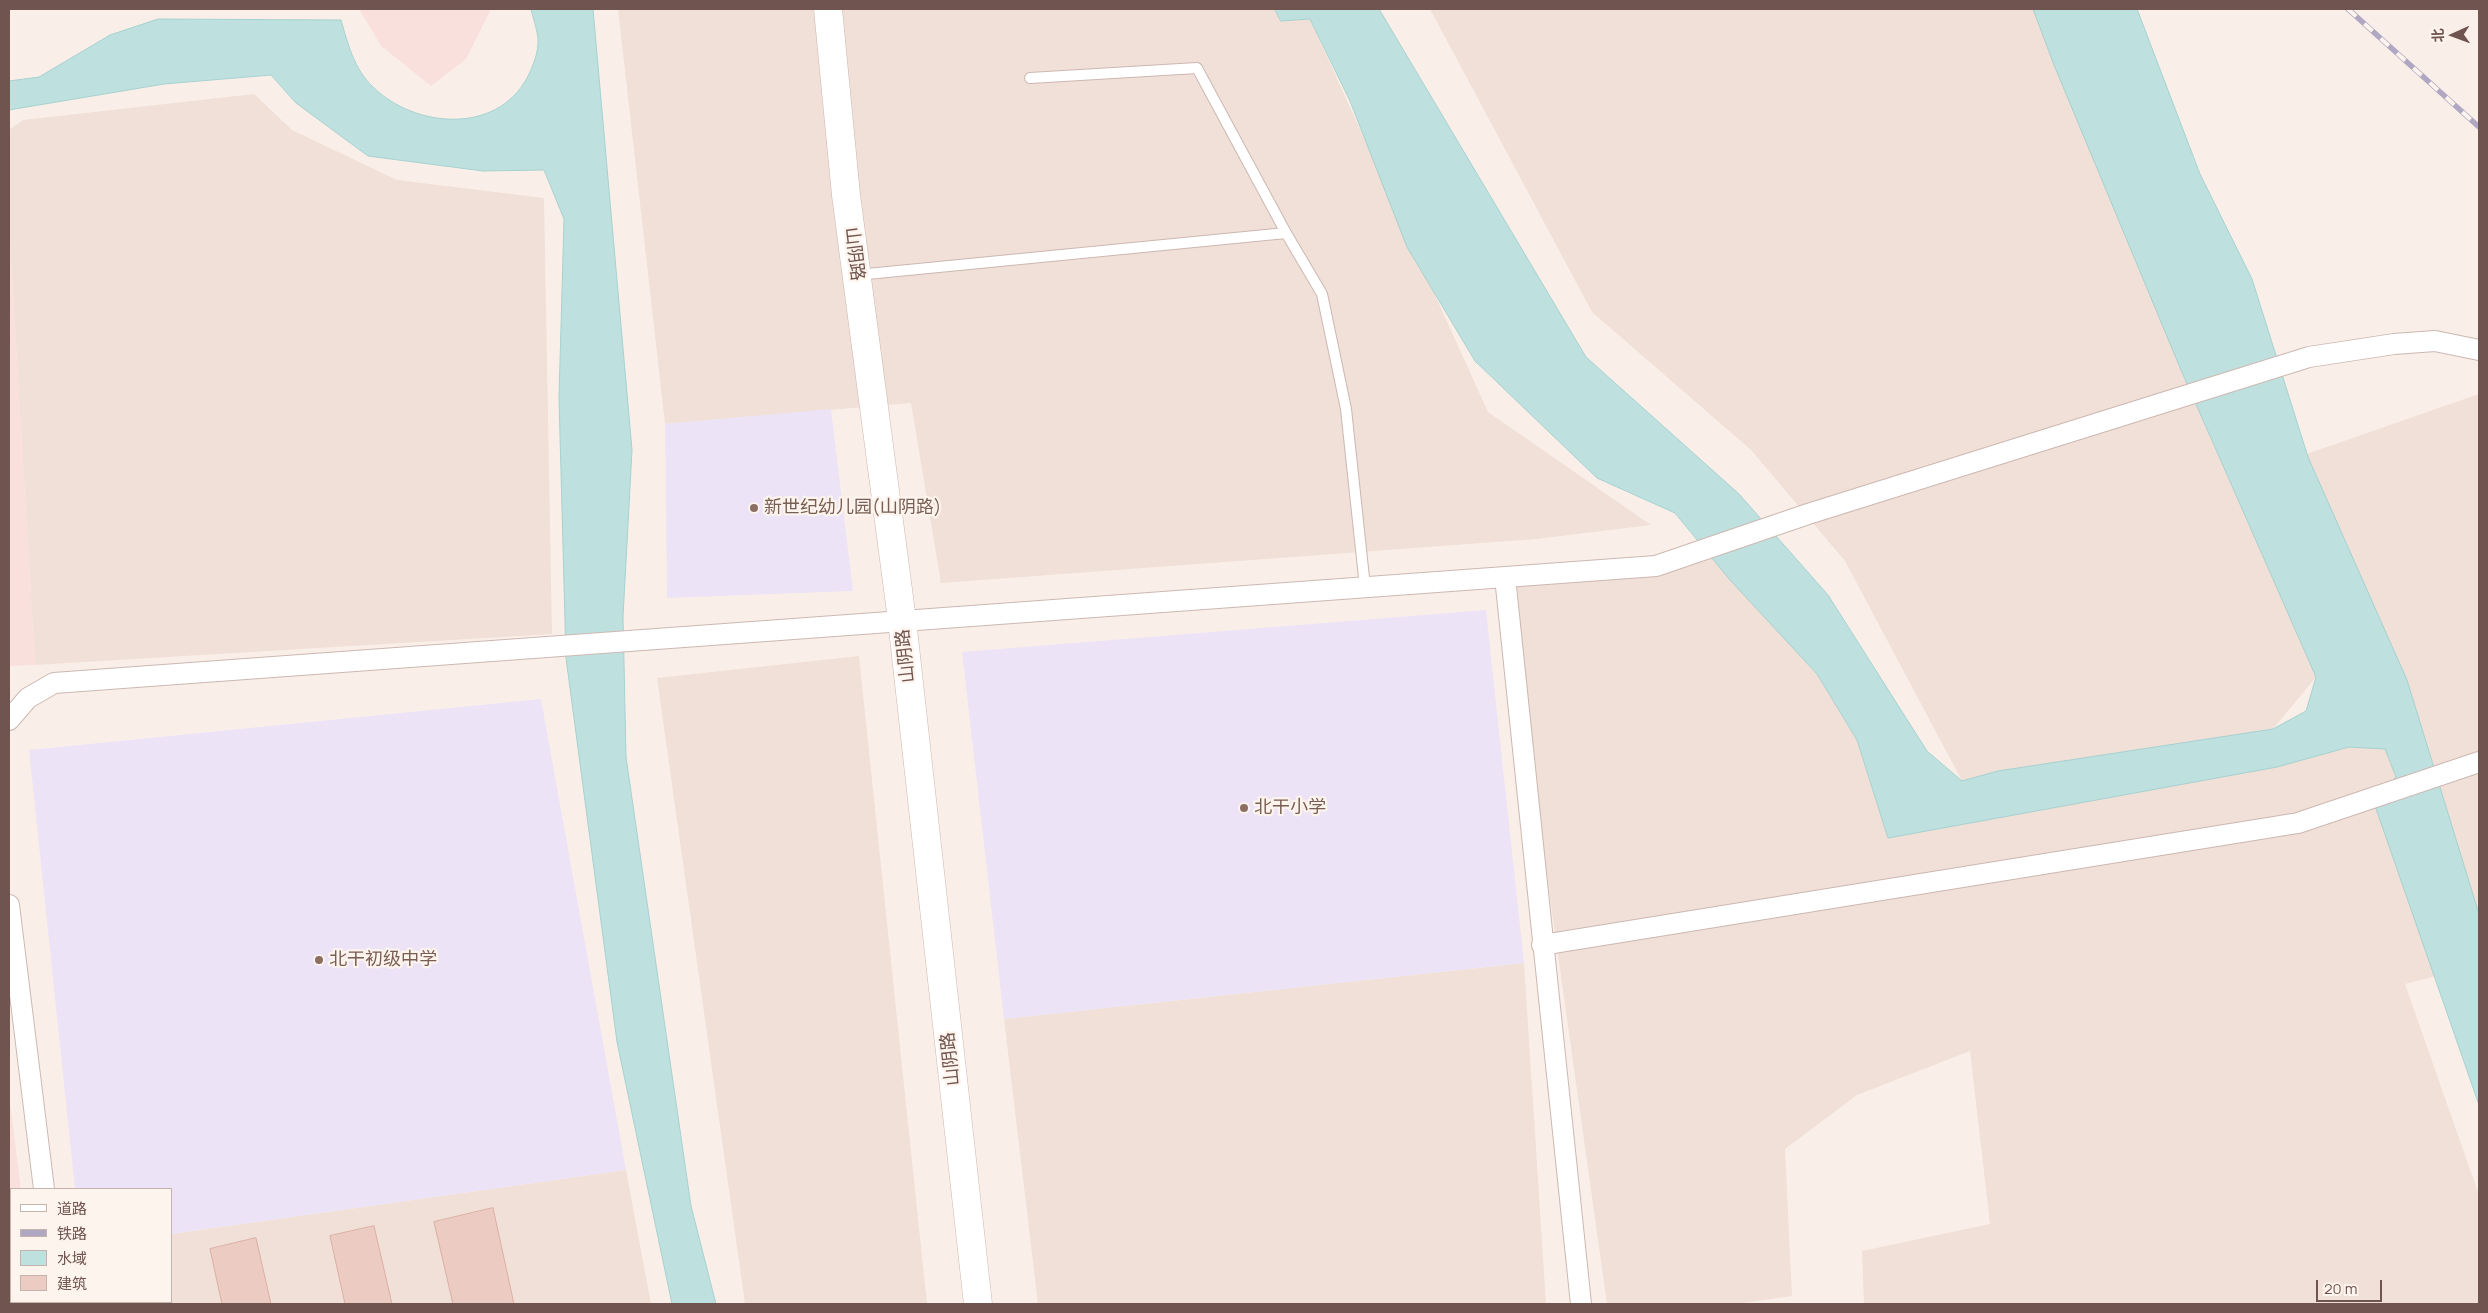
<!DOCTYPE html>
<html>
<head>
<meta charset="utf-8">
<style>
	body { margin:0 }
	#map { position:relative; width:2488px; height:1313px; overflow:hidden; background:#faefe8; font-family:Manrope,"Noto Sans SC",sans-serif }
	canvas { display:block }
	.frame { position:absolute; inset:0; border:10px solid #70544f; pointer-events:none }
	.legend { position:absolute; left:10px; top:1188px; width:162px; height:115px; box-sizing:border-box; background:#fdf4ed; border:1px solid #c5b4ae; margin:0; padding:6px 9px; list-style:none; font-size:15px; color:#70544f }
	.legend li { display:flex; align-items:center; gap:10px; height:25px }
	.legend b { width:25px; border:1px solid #c5b4ae }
	.north { position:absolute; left:2428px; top:10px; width:50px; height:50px; -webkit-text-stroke:4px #fdf4ed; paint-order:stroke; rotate:268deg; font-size:14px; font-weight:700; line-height:20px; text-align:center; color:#70544f }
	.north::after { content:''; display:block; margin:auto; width:18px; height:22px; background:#70544f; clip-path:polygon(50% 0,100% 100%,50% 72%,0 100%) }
	.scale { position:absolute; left:2316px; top:1280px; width:66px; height:22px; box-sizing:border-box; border:2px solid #70544f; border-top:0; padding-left:6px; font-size:15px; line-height:18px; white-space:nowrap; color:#70544f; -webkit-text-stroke:4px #fdf4ed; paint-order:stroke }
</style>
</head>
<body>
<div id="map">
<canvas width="2488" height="1313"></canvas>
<div class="frame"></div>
<ul class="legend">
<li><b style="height:6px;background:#fff"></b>道路</li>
<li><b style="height:6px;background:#b0a7c2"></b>铁路</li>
<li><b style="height:14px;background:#bee1df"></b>水域</li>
<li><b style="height:14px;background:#eccbc2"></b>建筑</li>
</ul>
<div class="north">北</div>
<div class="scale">20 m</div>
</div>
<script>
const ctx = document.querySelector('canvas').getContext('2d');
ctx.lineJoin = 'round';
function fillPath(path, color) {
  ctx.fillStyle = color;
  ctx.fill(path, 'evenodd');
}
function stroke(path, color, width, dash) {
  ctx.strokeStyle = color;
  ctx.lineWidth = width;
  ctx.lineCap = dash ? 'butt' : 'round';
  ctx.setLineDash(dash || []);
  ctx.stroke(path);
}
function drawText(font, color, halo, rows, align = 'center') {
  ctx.font = font + ' Manrope,"Noto Sans SC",sans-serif';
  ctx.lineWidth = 4.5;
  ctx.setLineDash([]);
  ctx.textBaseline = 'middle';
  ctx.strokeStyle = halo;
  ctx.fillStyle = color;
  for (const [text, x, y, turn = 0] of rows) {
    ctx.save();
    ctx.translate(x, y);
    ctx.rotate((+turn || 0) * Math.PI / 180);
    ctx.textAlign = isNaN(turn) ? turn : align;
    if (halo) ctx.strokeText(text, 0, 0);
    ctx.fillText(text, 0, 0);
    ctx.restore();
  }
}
fillPath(new Path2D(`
	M618,9H1275L1281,21L1310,19L1488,412L1651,525L1536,539L941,583L911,403L665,424Z
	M1430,9H2042L2316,677L2273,729L1962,781L1845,561L1751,450L1592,312Z
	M254,94L292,130L397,180L544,198L552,634L35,665L9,228V130L23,120Z
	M2479,394V994L2471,967L2405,984L2479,1195V1304H1864L1862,1251L1990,1224L1970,1051L1857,1095L1785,1149L1792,1296L1735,1304H1607L1505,577L1656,566L1712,548L1817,674L1857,740L1888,838L2346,723L2278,464Z
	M859,656L927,1304H745L657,678Z
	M1524,963L1546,1304H1038L1004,1019Z
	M626,1170L651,1304H92V1302H171V1234Z`), '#f0e0d7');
fillPath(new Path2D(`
	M359,9H491L466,59L431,86L381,46Z
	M9,228L35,665L9,666Z
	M9,1095L21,1189H11V1302H35V1304H9Z`), '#f9e0dd');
fillPath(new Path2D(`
	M831,409L853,591L667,598L665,424Z
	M1486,610L1524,963L1004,1019L962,652Z
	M541,699L626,1170L171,1234V1189H75L29,750Z`), '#ece4f6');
const water = new Path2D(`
	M531,9H593L632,450L623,617L626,757L691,1206L716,1304H672L617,1042L566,658L559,398L564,219L544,170L483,171L368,156L296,103L271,75L164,84L9,110V81L39,77L110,35L158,19L341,20C348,44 354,69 373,87C415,128 496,135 527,78C533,66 539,52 538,38C537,29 533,18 531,9Z
	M1275,9H1379L1586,357L1739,494L1828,595L1927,751L1962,781L1998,771L2273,729L2306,711L2316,677L2181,370L2054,65L2033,9H2137L2200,174L2252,279L2308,457L2407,680L2479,914V1105L2373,800L2396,777L2385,749L2349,747L2277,767L1888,838L1857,740L1817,674L1730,580L1675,513L1597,478L1475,361L1407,247L1350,101L1310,19L1281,21Z`);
fillPath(water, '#bee1df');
stroke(water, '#a6d1d0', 1);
const building = new Path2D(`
	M493,1208L514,1304H453L434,1222Z
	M374,1226L392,1304H345L330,1236Z
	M256,1238L271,1304H222L210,1249Z
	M98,1302H147L148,1304H99Z`);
fillPath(building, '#eccbc2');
stroke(building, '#dcafa5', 1);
const lane = new Path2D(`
	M1030,78L1197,68L1286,233L1322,294L1346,409L1365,587
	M857,275L1286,233`);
const street = new Path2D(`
	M1505,577L1581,1304
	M9,720L28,698L54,683L1656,566L1808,514L2309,357L2394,344L2435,341L2479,350
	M9,905L44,1189
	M1542,945L2298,823L2479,762
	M60,1302L61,1304`);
const secondary = new Path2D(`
	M828,9L846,195L902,620L978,1304`);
stroke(lane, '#ccb8b2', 12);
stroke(street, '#ccb8b2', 22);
stroke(secondary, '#ceb7b0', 29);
stroke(lane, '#fff', 10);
stroke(street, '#fff', 20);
stroke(secondary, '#fff', 28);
const rail = new Path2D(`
	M2348,9L2479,127`);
stroke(rail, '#b0a7c2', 5.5);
stroke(rail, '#fdf4ed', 4, [11]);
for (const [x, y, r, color] of [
	[754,508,5,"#8d6e63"],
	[1244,808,5,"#8d6e63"],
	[319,960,5,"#8d6e63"]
]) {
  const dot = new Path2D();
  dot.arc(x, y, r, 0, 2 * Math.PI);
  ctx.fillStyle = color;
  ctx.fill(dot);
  stroke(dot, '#fdf4ed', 2);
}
drawText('18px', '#70544f', '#fdf4ed', [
	["山阴路",854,254,83],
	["山阴路",906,656,-96],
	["山阴路",951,1059,-96]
]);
drawText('18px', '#785e54', '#fdf4ed', [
	["新世纪幼儿园(山阴路)",764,508],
	["北干小学",1254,808],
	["北干初级中学",329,960]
], 'left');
</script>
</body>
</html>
